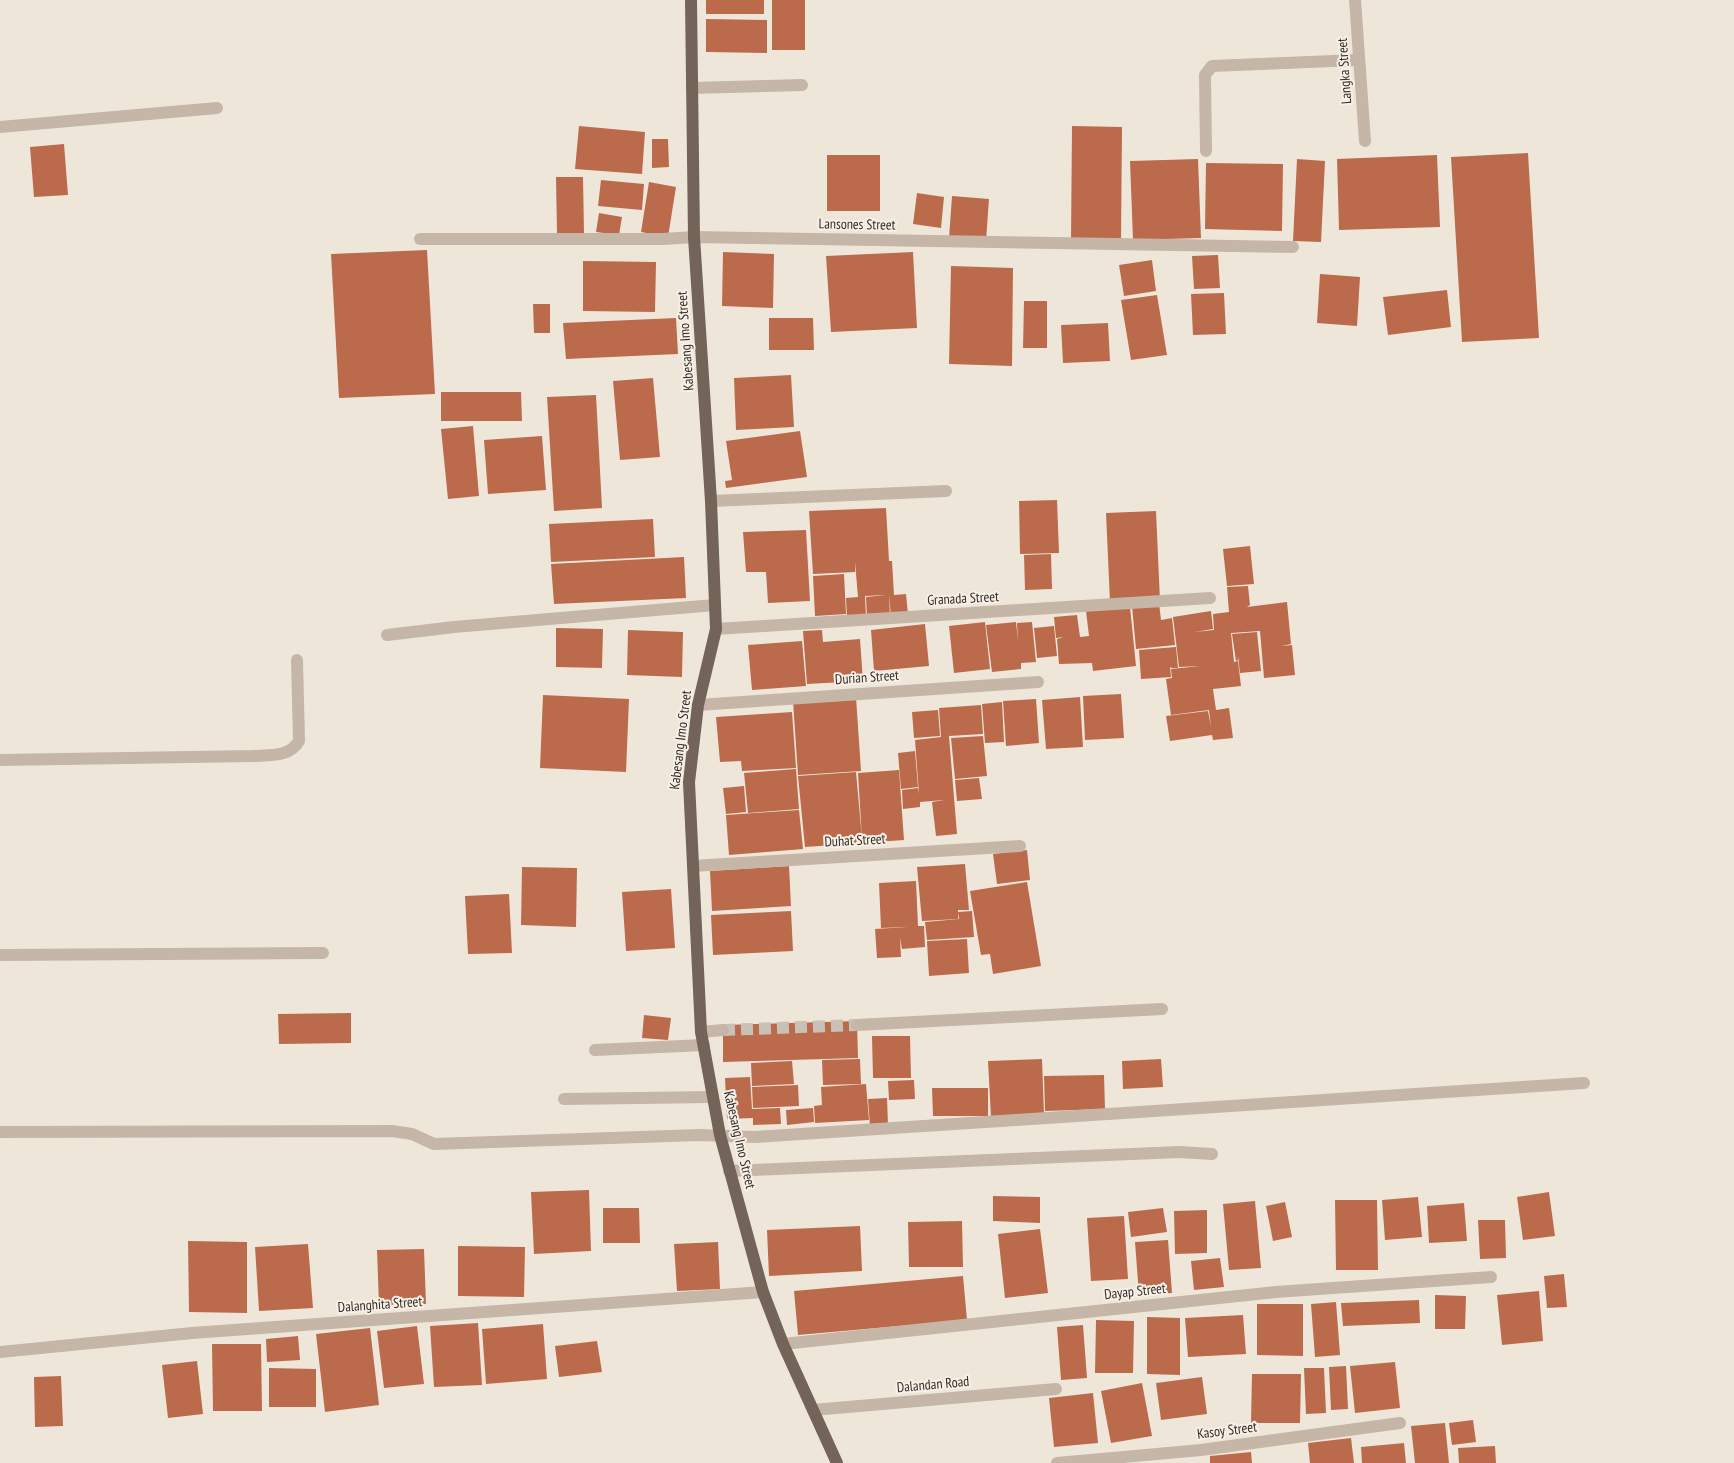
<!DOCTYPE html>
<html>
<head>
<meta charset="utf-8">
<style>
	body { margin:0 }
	canvas { display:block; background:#efe6da }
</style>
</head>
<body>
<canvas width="1734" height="1463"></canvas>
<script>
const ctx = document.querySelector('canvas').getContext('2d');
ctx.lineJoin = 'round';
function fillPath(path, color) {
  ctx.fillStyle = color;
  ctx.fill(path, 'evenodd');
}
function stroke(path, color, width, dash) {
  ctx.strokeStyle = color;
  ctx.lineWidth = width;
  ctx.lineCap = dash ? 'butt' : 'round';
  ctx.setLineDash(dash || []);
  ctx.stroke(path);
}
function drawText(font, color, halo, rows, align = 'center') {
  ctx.font = font + ' "PT Sans Narrow",sans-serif';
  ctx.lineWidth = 4;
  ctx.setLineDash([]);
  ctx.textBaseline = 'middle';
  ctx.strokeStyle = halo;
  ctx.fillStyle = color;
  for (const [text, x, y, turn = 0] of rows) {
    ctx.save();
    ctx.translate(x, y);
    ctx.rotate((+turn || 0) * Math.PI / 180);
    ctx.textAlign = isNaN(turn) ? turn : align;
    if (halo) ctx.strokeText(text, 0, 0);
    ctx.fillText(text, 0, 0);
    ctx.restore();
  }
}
fillPath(new Path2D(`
	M706,0H764V14H706Z
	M772,0H805V50H772Z
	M706,19L767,20V53L706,52Z
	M579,126L645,132L642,174L575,169Z
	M1072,126L1122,127L1121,241L1071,240Z
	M652,139H668L669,167L652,168Z
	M64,144L68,195L34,197L30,147Z
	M1528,153L1539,338L1462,342L1451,157Z
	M827,155H880V211H827Z
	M1437,155L1440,227L1339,230L1337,159Z
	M1198,159L1201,238L1133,240L1130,161Z
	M1297,159L1325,161L1321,242L1293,241Z
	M1206,163L1283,164L1282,231L1205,229Z
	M556,177H583L584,233L557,234Z
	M601,180L644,184L642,210L598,206Z
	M649,182L676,187L668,237L641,232Z
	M917,193L944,197L941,228L913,224Z
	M952,196L989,199L986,241L949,238Z
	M599,213L622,217L619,235L596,232Z
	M427,250L435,394L339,398L331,254Z
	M723,252L774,254L773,308L722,306Z
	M913,252L917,328L831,332L826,256Z
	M1218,255L1220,288L1194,289L1192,256Z
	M1152,260L1156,291L1124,296L1119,265Z
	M583,261L656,262L655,312L583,311Z
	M951,266L1013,268L1012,366L949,364Z
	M1320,274L1360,277L1357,326L1317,323Z
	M1447,290L1451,327L1388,335L1383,297Z
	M1224,293L1226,334L1193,335L1191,294Z
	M1157,295L1167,355L1131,360L1121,300Z
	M1024,301H1047V348H1023Z
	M533,304H550V333H534Z
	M676,318L678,354L566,359L563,323Z
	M769,318H813L814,350H769Z
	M1108,323L1110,361L1063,363L1061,325Z
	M791,375L794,427L736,430L734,378Z
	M653,378L660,457L620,460L613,381Z
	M441,392H521L522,421H441Z
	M596,395L602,508L554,511L547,397Z
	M473,426L479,496L448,499L441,429Z
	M800,431L807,477L726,488L725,481L732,480L726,441Z
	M542,436L546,490L488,494L484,440Z
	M1057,500L1059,553L1020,554L1019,501Z
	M886,508L889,561H892L894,595L906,594L908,615L891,616L889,594L890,616L867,617L866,597L886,595L865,596L866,617L847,618L846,598L858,597L855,562V572L813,574L809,511Z
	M1156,511L1160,601L1110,602L1106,513Z
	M653,519L655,557L551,562L549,524Z
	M806,530L810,601L768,603L766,572H746L743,532Z
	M1250,546L1254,584L1227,586L1223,549Z
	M1051,554L1052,589L1025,590L1024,555Z
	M684,557L686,598L554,604L551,564Z
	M844,574L846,614L815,616L813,576Z
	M1248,586L1250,605L1247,607L1287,602L1291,644L1281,646L1292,645L1295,675L1264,678L1260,631L1231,633L1234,662L1238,661L1241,686L1213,689L1216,710L1229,708L1233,738L1213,740L1212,735L1170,741L1166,716L1208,711L1211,727L1209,710L1171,715L1166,679L1172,678L1171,669L1200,666L1179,667L1173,617L1211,611L1213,629L1194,632L1214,630L1213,614L1229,612L1227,587Z
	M1159,603L1161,620L1172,618L1175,645L1136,649L1132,606Z
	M1130,607L1136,666L1093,671L1092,663L1059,664L1057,639L1064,637L1056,638L1054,617L1077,615L1080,637L1089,636L1086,611Z
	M985,622L990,669L954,673L949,626Z
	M1016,622L1018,641L1017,623L1032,622L1036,662L1021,663V669L992,672L986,625Z
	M925,624L929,666L874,671L871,630Z
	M1054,626L1057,656L1037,658L1034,628Z
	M556,628L603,629L602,668L556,667Z
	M628,630L683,632L682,677L627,675Z
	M822,630L823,642L860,639L863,681L807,684L803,631Z
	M1257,632L1261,671L1240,673L1238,656V660L1236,661L1232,634Z
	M802,641L806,686L752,690L748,645Z
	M1176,647L1178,668H1171L1170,666L1171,677L1141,679L1139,650Z
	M1121,694L1124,738L1085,740L1083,696Z
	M543,695L629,699L626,772L540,768Z
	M856,697L861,771L798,775L793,701Z
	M1080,697L1083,747L1046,749L1042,700Z
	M1036,699L1039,743L1006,746L1003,701Z
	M1002,702L1004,742L985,743L982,704Z
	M981,705L983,734L949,736L957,834L936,836L932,802L944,800L920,802V807L903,809L902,790L918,788L919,794L915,740L941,737L939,708Z
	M938,710L940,736L914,738L912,712Z
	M792,712L796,768L742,771L741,761L720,762L716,717Z
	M983,736L987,776L955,779L951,738Z
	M915,751L918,787L901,789L898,753Z
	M796,769L799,809L748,813L744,773Z
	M899,770L904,840L805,847L798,776L856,772L862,839L858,773Z
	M979,778L982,799L957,801L955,780Z
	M744,786L746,812L726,814L723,788Z
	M799,810L803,849L729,855L726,815Z
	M1027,850L1030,880L997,884L993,854Z
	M965,864L969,910H958V919L922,921L917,867Z
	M789,866L791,906L712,911L710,871Z
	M522,867L577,868L576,927L521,925Z
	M916,881L918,926H924L925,947L902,949L900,938L901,957L877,958L875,929L907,927L881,928L879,883Z
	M1027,882L1041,966L993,974L990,954L981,955L970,891Z
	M671,889L675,948L626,951L622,892Z
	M509,894L512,953L468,954L465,896Z
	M791,911L793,951L713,955L711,915Z
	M972,911L974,937L927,940L925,922L959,919L958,912Z
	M967,939L969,973L929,976L927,941Z
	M351,1013V1043L279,1044L278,1014Z
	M644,1015L671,1018L668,1040L642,1038Z
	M857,1021L858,1058L723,1062V1025Z
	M872,1036H910L911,1078H873Z
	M860,1059L861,1084L823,1085L822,1060Z
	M1042,1059L1044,1115L991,1117L988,1061Z
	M1161,1059L1163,1087L1123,1089L1122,1061Z
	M792,1061L794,1084L752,1086L751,1063Z
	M1104,1075L1105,1109L1045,1111L1044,1076Z
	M750,1077L752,1109L780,1108L781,1124L753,1125V1118L727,1119L725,1078Z
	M914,1080L915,1099L889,1100L888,1081Z
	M866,1084L869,1120L815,1123L814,1106L822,1105L821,1087Z
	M798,1085L799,1106L753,1108L752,1087Z
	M932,1088H988V1116H933Z
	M887,1098L888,1125L870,1126L868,1099Z
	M813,1108L814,1122L787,1125L786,1110Z
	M589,1190L591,1251L534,1254L531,1192Z
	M1549,1192L1555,1236L1523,1240L1517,1197Z
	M993,1196L1040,1197V1223L993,1221Z
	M1418,1197L1422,1237L1385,1240L1382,1200Z
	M1335,1200H1377L1378,1270H1336Z
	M1255,1201L1261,1268L1229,1270L1223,1204Z
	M1285,1202L1292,1237L1273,1241L1266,1206Z
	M1464,1203L1467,1241L1429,1243L1427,1206Z
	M603,1208H639L640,1243H603Z
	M1163,1208L1167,1232L1131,1237L1128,1212Z
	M1207,1210V1253L1175,1254L1174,1211Z
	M1124,1216L1128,1279L1091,1281L1087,1218Z
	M1478,1220H1505L1506,1258L1480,1259Z
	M962,1221L963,1267H909L908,1222Z
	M860,1226L862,1271L769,1276L767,1230Z
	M1040,1229L1048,1293L1005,1298L998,1234Z
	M1168,1240L1172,1293L1139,1295L1135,1242Z
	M188,1241L247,1242V1313L189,1312Z
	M718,1242L720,1289L677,1291L674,1244Z
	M308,1244L313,1308L259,1311L255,1247Z
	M458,1246L525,1247L524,1297L458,1296Z
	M424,1249L426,1304L379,1305L377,1250Z
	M1220,1258L1224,1287L1194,1290L1191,1261Z
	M1564,1274L1567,1307L1547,1308L1544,1276Z
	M963,1276L967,1320L798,1335L794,1291Z
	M1539,1291L1543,1341L1502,1345L1497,1295Z
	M1435,1295L1466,1296L1465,1329H1435Z
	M1419,1300L1420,1323L1343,1326L1341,1303Z
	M1336,1302L1340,1355L1315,1357L1311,1304Z
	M1257,1304H1303V1356L1257,1355Z
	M1243,1315L1246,1354L1188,1357L1185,1318Z
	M1147,1317L1180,1318V1375L1147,1374Z
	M1096,1320L1134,1321L1133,1373H1095Z
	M478,1323L482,1385L434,1387L430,1326Z
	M543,1324L547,1379L486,1384L482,1329Z
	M1083,1325L1087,1378L1061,1380L1057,1327Z
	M417,1326L424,1384L384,1388L377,1331Z
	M370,1328L379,1405L325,1412L316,1334Z
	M298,1336L300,1360L267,1362L266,1339Z
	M597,1341L602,1372L559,1377L555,1346Z
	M212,1344H261L262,1411H213Z
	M197,1361L203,1414L168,1418L162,1365Z
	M1395,1362L1400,1408L1355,1413L1350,1366Z
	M1346,1366L1348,1409L1331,1410L1329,1367Z
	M269,1368L316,1369V1407H269Z
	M1304,1368H1324L1326,1413L1306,1414Z
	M1252,1374H1301L1300,1423H1251Z
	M61,1376L63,1426L35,1427L34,1377Z
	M1202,1377L1207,1414L1161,1420L1156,1383Z
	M1142,1383L1152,1436L1111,1443L1101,1391Z
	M1093,1393L1098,1443L1054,1447L1049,1398Z
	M1473,1420L1476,1442L1452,1445L1449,1423Z
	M1445,1423L1449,1463H1415L1411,1426Z
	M1351,1438L1354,1463H1310L1308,1443Z
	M1404,1443L1406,1463H1362L1361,1447Z
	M1495,1446L1496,1463H1459L1458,1448Z
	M1251,1452L1252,1463H1210V1456Z`), '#bb6b4c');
stroke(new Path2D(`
	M723,1030L857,1025`), '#c9c1b6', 12, [12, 6]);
stroke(new Path2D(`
	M1355,0L1365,141
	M692,88L802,85
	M0,127L217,108
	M1206,151L1205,75L1212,66L1358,60
	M420,239H663L694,237L1293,247
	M711,501L946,491
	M716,629L1210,598
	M387,635L454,627L715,605
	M698,705L1038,682
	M0,760L253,756C270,755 290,757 299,741L297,660
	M693,866L1020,846
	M0,955L323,953
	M857,1025L1162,1009
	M701,1032L723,1030
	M595,1050L704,1045
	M564,1099L713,1097
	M0,1132L392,1131L412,1134L434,1144L699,1135L755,1137L1584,1083
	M729,1171L1179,1152L1212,1154
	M783,1344L1276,1292L1491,1277
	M0,1352L192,1333L763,1292
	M813,1410L1056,1389
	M1057,1463L1201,1450L1400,1423`), '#c6b6a7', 12);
stroke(new Path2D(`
	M691,0L694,237L711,501L716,629L698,705L689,782L701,1032L720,1135L763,1292L783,1344L837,1463`), '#746359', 12);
drawText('14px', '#332b27', '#f7f0e6', [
	["Langka Street",1345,71,-94],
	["Lansones Street",857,225,1],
	["Kabesang Imo Street",686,341,-94],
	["Granada Street",963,599,-3],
	["Durian Street",867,678,-4],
	["Kabesang Imo Street",681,740,-83],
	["Duhat Street",855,841,-3],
	["Kabesang Imo Street",739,1140,77],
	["Dayap Street",1135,1292,-6],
	["Dalanghita Street",380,1305,-4],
	["Dalandan Road",933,1385,-5],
	["Kasoy Street",1227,1431,-7]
]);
</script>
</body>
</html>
